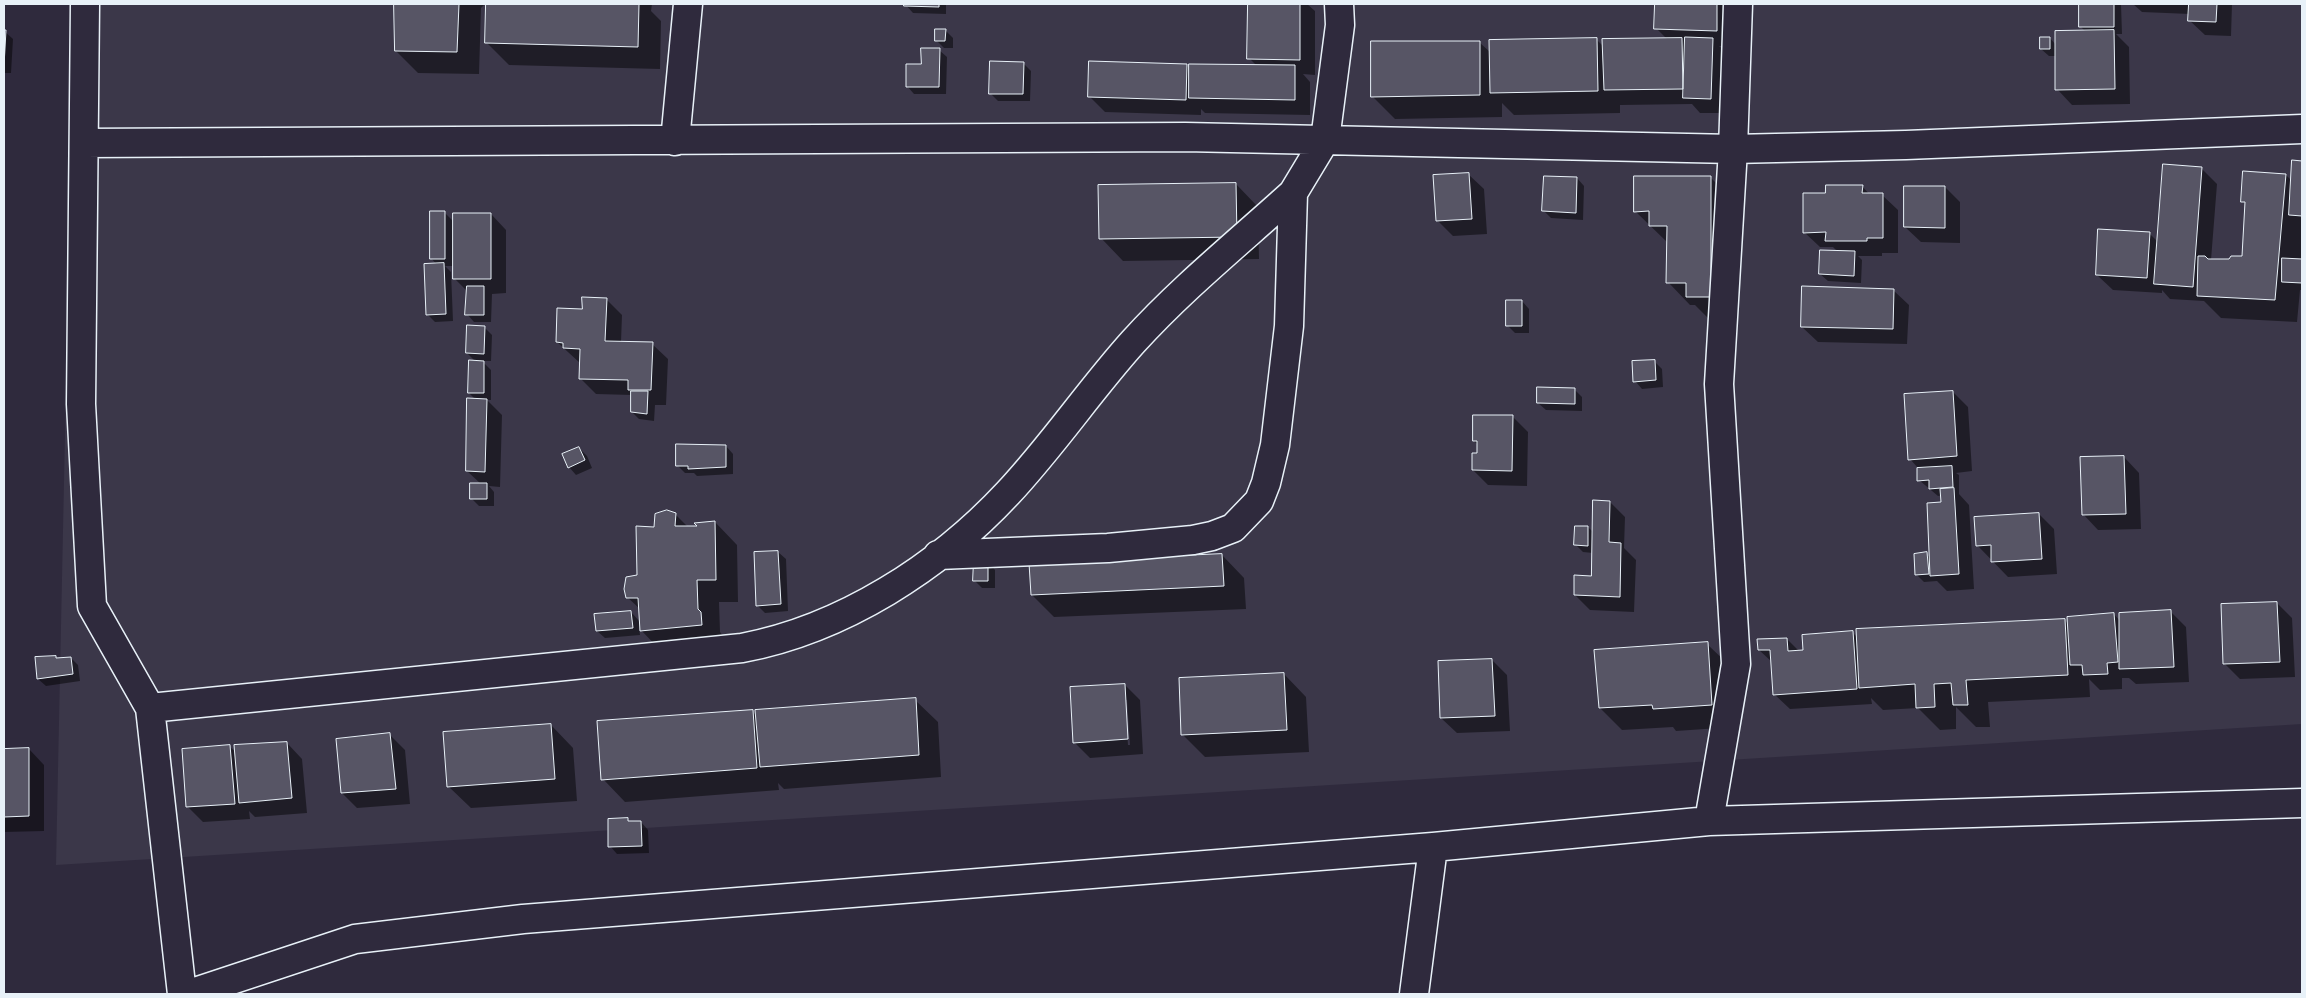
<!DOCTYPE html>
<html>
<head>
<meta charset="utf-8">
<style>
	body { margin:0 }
	#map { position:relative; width:2306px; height:998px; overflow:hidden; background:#2f2a3d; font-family:"Gochi Hand",sans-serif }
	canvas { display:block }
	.frame { position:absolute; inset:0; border:5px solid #e8f1f8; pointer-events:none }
</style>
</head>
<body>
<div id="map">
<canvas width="2306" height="998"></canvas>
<div class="frame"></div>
</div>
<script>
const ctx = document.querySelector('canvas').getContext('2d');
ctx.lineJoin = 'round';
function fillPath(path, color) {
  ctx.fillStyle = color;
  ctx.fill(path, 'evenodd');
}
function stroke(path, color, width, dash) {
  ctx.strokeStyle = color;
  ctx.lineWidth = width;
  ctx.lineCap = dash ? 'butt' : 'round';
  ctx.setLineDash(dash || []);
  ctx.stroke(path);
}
fillPath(new Path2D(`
	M74,4H2302V724L56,865Z`), '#3b3749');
fillPath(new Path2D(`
	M396,4H485L481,8L479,74L418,73L396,51Z
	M488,4H652L651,11L661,21L660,69L509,65L487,43Z
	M905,4H946V14L913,13Z
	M1250,4H1307L1315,11V75L1303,74L1310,82V115L1205,113L1201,109V115L1105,112L1089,96L1186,65L1190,69L1257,66L1249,58Z
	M1657,4H1733L1731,46H1719L1728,54L1726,113H1700L1692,104L1620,105V113L1514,115L1502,103V117L1395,119L1372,96L1479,42L1491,53L1597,40L1604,47L1667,39L1656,28Z
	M2080,4H2121L2122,34H2116L2129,47L2130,104L2072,105L2057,89L2056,56H2049L2041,49L2050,38L2056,45L2086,32L2080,26Z
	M2133,4H2232L2231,36L2205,35L2189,20L2190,14L2142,12Z
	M945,30L953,38V48H944L936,40Z
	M4,31L13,39L11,73H4Z
	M939,50L947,57L946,94H914L907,86L922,65Z
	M1023,63L1031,71L1030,101H998L990,93Z
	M2293,161L2302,162V290H2300L2297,322L2221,318L2204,301L2170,299L2162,290V293L2113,290L2097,275L2149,233L2158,242L2201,168L2217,184L2211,260H2230L2244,257L2246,205L2243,201L2244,173L2286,175L2292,181Z
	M1468,174L1484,189L1487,234L1453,236L1438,221L1435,176Z
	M1577,178L1584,186L1583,220L1551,218L1544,211Z
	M1711,178L1733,200L1709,319L1695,305H1690L1668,282V243L1635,211Z
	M1236,184L1258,207L1259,259L1123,261L1101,238Z
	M1862,186L1870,195H1882L1898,210V253H1882V256H1858L1862,260L1861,283L1828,281L1820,274L1838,252L1833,247H1820L1804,232L1826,194Z
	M1945,187L1960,202V243L1921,242L1905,227Z
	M445,213L454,222L491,214L506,230V293L492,294L491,322H474L467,314L468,292L454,278V266H445L451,272L453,321L435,322L427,314L437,265L431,258Z
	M1893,290L1909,305L1907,344L1818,342L1802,327Z
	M606,299L622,315L621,342L652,344L668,359L666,405H655L654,421L639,419L632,412V395L596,394L580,378V363L557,342L583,310Z
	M1522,301L1529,309V333H1515L1507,325Z
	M484,327L492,335L491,361H482L491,370V400H487L502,415L500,487L489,486L494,492V506H479L471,498L481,484L467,471L476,400L469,393L476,362L467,353Z
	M1654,361L1662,369L1663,387L1642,389L1635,381Z
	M1575,390L1582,397V411L1546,410L1538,403Z
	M1953,392L1968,407L1972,471L1956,473L1959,475V494L1969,505L1974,589L1947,591L1937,581L1924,582L1917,575L1926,554L1931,558L1942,503V495L1938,496L1919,480L1918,468L1910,459Z
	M1513,417L1528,432L1527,486L1488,485L1473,470L1478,454V445L1474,441Z
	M726,446L733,454V474L697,476L694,473H685L677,465Z
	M579,448L587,456L592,468L576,475L569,467Z
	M2124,457L2139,473L2141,529L2098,530L2083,514Z
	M1610,502L1625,517L1624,548L1636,560L1634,612L1590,610L1575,595L1592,577L1593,553L1583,552L1576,545L1588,527L1594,533Z
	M675,514L688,527L700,528L715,522L737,545L738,602H719L720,632L723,636L724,647L663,653L639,628L640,635L605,638L597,631L631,612L640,622V609L627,597L638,576L656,528Z
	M2039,514L2054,529L2057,574L2008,577L1977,545Z
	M778,552L786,559L788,611L765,613L757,605Z
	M1222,555L1244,578L1246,609L1054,617L1032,595Z
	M988,562L995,570V588H982L974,580Z
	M2277,603L2292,618L2295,677L2240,679L2225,664Z
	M2171,612L2186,627L2189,682L2136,684L2129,678H2122V689L2100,690L2089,679L2090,697L1988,702L1990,727H1976L1956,707V729L1940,730L1918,708L1883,710L1871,698L1872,704L1790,709L1774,694L1772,662L1759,650L1787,639L1800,652L1852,632L1858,638L2065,620L2068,624L2114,614L2120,621Z
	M1707,644L1730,666L1734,727L1676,731L1673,727L1622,730L1600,708Z
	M71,658L78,665L80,681L46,686L38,679Z
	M1492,660L1507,675L1510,731L1457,733L1441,718Z
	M1284,674L1306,697L1309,752L1205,757L1183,735L1180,680Z
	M1125,685L1140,700L1143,754L1090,758L1074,742ZM1125,700H1127L1130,745H1128Z
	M915,700L938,722L941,777L784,789L778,783L779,790L625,802L603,779L752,711L757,716Z
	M551,725L573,748L577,801L471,808L448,786Z
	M390,735L405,750L410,804L357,808L342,793Z
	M287,743L302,759L307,813L255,817L249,811L250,819L203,822L188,807L230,747L236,752Z
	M29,749L44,765V831L4,832V750Z
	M627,820L630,823L641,822L648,830L649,853L617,854L610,846Z`), '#0007');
const building = new Path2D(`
	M394,4H459L457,52L395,51Z
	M486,4H639L638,47L485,43Z
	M904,4H939V7L904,6Z
	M1248,4H1300V60L1247,59Z
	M1655,4H1717V31L1654,29Z
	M2079,4H2114V27H2079Z
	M2189,4H2217L2216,22L2188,21Z
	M935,29H946L945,41H935Z
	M4,30H6L4,66Z
	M2114,30L2115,89L2055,90V31Z
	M1685,37L1713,38L1711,99L1683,98Z
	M2040,37H2050V49H2040Z
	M1597,38L1598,91L1490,93L1489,40Z
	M1682,38L1683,89L1604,90L1602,39Z
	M1371,41H1480V95L1371,97Z
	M921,48H940L939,87H906V64H921Z
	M990,61L1024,62L1023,94H989Z
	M1089,61L1187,64L1186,100L1088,97Z
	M1189,64L1295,65V100L1189,98Z
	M2292,160L2302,161V216L2289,215Z
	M2163,164L2202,167L2193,287L2154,284Z
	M2243,171L2286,174L2275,300L2197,296L2198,256H2205L2208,259H2229L2231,256H2242L2245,202H2241Z
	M1469,173L1472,219L1436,221L1433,175Z
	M1544,176L1577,177L1576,213L1542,211Z
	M1634,176H1711V297H1686V283H1666L1667,226H1649V211L1634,212Z
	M1236,183L1237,237L1099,239L1098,185Z
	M1826,185H1863L1862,193H1883V238H1867V241H1825L1826,232L1803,233V193H1825Z
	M1904,186H1945V228L1904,227Z
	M430,211H445V259H430Z
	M453,213H491V279H453Z
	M2098,229L2150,232L2147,278L2096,275Z
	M1820,250L1855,251L1854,276L1819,274Z
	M2282,258L2302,259V283L2282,282Z
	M444,263L446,314L426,315L424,264Z
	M467,286H484V315H465Z
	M1802,286L1894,289L1893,329L1801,327Z
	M582,297L607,298L605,341L653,342L651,390H628V380L579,379L580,349L563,348V343L556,342L557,308L582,309Z
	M1506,300H1522V326H1506Z
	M467,325L485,326L484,354L466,353Z
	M469,360L484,361V393H468Z
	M1655,360L1656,380L1633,382L1632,361Z
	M1537,387L1575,388V404L1537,403Z
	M631,391H648L647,414L631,412Z
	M1953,391L1957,456L1908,460L1904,394Z
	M467,398L487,399L485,472L466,471Z
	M1473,415H1513L1512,471L1472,470V453H1477V441H1473Z
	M676,444L726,445V467L688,469V466H676Z
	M579,447L585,460L568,468L562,454Z
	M2124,456L2126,514L2082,515L2080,457Z
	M1952,466L1953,487L1929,489V480L1917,481V468Z
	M470,483H487V499H470Z
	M1954,488L1959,574L1930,576L1927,503L1941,502L1940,489Z
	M1593,500L1610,501L1609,542L1621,543L1620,597L1574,595V575L1591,576Z
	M667,510L676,513L675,526H697L694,523L715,521L716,580H697L698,609L701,612L702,625L640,631L638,598H626L624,589L626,577L637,575L636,526L654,527L655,514Z
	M2039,513L2042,559L1991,562V545L1976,546L1974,517Z
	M1575,526H1588V546L1574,545Z
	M778,551L781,604L756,606L754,552Z
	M1927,552L1929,574L1915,575L1914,554Z
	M1222,554L1224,586L1031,595L1029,563Z
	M974,560L988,561V581H973Z
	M2277,602L2280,662L2223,664L2221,604Z
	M2171,610L2174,667L2119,669V613Z
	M631,611L633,628L596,631L594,614Z
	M2114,613L2118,662L2107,663L2108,674L2083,675L2082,665H2070L2067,617Z
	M2065,619L2068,675L1966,680L1968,705H1953L1951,683L1934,684L1935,707L1916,708L1915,684L1859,688L1856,629Z
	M1853,631L1857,689L1773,695L1770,650H1758L1757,639L1787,638L1788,651L1803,650L1802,635Z
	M1708,642L1712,705L1653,709L1652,705L1599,708L1594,650Z
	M56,656V658L71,657L73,674L37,679L35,657Z
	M1492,659L1495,716L1440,718L1438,661Z
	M1284,673L1287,730L1181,735L1179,678Z
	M1125,684L1128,739L1073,743L1070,687Z
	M916,698L919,755L760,767L755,710Z
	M753,710L757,768L601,780L597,721Z
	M551,724L555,779L447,787L443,732Z
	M390,733L396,789L341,793L336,739Z
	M287,742L292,798L239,803L234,745Z
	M230,745L235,804L186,807L182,749Z
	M29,748V816L4,817V749Z
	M628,818V821H641L642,846L608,847V819Z`);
fillPath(building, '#575565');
stroke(building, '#e8f1f8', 1);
const street = new Path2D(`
	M85,4L81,404L92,606L150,708L182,994
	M675,141L688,4
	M84,143L1185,137L1733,149L1906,145L2302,129
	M938,555L1108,548L1193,540L1212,536L1233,528L1259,501L1266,483L1275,445L1289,326L1293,193L1325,140L1340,25L1339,4
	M150,708L742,648C843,629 939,567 1008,493C1053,445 1089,391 1133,342C1182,288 1239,242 1293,193
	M1709,821L1736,664L1719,384L1733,149L1738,4
	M189,994L355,939L523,919L1433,847L1709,821L2302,803
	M1414,994L1433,847`);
stroke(street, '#e8f1f8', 31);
stroke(street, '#2f2a3d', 28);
</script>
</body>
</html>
